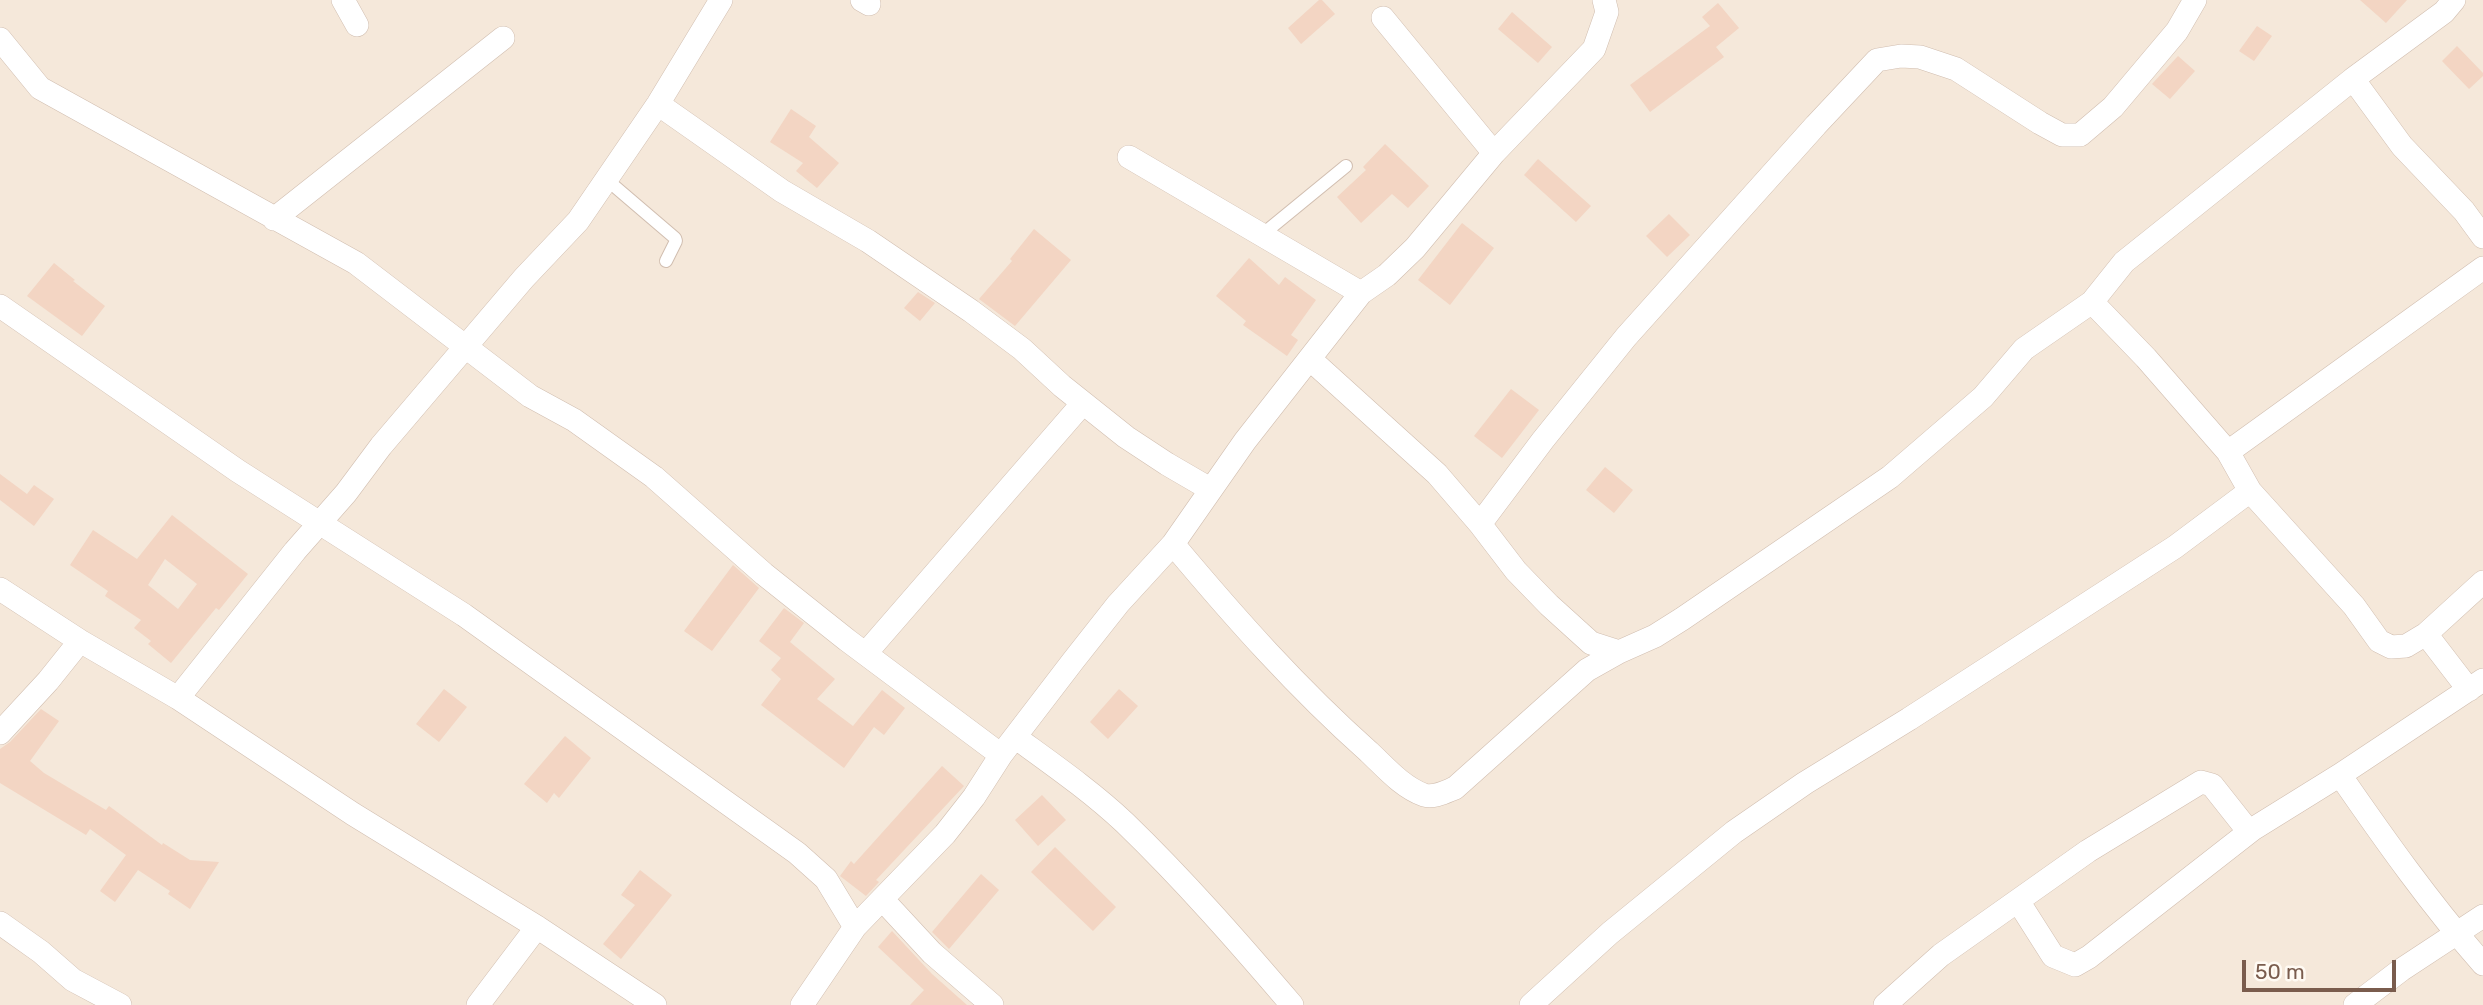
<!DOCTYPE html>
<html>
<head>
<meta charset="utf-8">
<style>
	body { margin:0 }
	#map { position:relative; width:2483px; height:1005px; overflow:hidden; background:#fdf6ec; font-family:Rubik,sans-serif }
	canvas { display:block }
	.scale { position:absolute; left:2242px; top:960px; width:154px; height:32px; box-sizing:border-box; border:4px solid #7a5c4d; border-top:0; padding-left:9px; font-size:21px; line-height:24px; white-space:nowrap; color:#7a5c4d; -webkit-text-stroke:5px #fffaf3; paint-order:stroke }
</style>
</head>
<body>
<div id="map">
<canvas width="2483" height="1005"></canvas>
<div class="scale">50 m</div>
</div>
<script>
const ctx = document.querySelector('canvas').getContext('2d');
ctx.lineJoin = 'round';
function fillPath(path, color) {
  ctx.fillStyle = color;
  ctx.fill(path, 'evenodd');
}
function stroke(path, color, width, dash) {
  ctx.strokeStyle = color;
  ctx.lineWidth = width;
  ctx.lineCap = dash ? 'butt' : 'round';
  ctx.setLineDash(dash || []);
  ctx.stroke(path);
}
fillPath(new Path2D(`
	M0,0H2483V1005H0Z`), '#f5e8da');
fillPath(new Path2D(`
	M1319,0H1322L1335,14L1301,44L1288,28Z
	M2360,0H2407L2386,23Z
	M1718,3L1739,28L1716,47L1724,57L1650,112L1630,85L1710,26L1702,17Z
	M1512,12L1552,47L1538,63L1498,29Z
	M2257,26L2272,36L2254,61L2239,51Z
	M2457,46L2483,73V76L2469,89L2442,61Z
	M2178,56L2195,71L2170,99L2152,84Z
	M791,109L816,126L809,137L839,163L817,188L796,171L803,163L770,142Z
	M1385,144L1429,186L1408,208L1392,194L1361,223L1337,197L1366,170L1363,167Z
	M1538,159L1591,206L1576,222L1524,175Z
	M1669,214L1690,235L1667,257L1646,236Z
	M1462,223L1494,248L1450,305L1418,280Z
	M1034,229L1071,260L1015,326L979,299L1012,261L1010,259Z
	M1249,258L1279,285L1285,277L1316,300L1291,335L1298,340L1287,356L1243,325L1246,321L1216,296Z
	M54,263L75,280L73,281L105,306L82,336L27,296Z
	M918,292L935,303L920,321L904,308Z
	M1511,389L1539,410L1502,458L1474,436Z
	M1605,467L1633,490L1614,513L1586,490Z
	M0,474L27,494L34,485L54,499L34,526L0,500Z
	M172,515L248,574L219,610L216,608L171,663L148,644L151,641L134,628L141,620L105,596L108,591L70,565L93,530L137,559ZM165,559L197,584L178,609L148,585Z
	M733,565L759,588L712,651L684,631Z
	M784,608L804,623L790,642L835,679L817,699L853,726L882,690L905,708L884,735L874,727L844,768L761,705L781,679L771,670L781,658L759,641Z
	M444,689L467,707L439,742L416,724Z
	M1119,689L1138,706L1108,739L1090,722Z
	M41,709L59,721L30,761L44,773L106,810L109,806L162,845L163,843L190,860L219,862L190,909L168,894L170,891L138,870L115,902L100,891L126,855L90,829L86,835L0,783V749L10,742Z
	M565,736L591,758L559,798L554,793L547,803L524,784Z
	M942,766L964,786L876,880L879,882L866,896L840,876L851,861L854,864Z
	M1042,795L1066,820L1038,846L1015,820Z
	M1055,847L1116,907L1093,931L1031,872Z
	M640,870L672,895L621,959L603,944L635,905L621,895Z
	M981,874L999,890L949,949L932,932Z
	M892,931L932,974L967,1005H910L924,990L878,947Z`), '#f3d5c3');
const service = new Path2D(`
	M606,179L675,238L676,241L666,261
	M1263,234L1346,166`);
const minor = new Path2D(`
	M343,0L357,25
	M862,0L869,4
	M1383,18L1494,153
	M0,39L40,88L356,263L530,396L574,420L654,477L764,574L847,640L1001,755
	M2353,79L2402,146L2464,211L2483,237
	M658,104L782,191L868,241L971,311L1022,349L1062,386L1126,437L1167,464L1210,489
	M1129,157L1361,293
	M274,219L503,38
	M2092,302L2146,358L2228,452L2250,491L2354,606L2379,641L2391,647L2406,646L2426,634L2483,582
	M0,306L238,471L464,615L797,853L826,879L855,927
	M1311,360L1437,474L1480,524L1516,571L1549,605L1591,643L1619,652
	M2228,452L2483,268
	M1480,524L1543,440L1626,337L1816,125L1877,60L1901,56L1920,57L1956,69L2040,123L2062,135H2080L2113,107L2177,31L2195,0
	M1173,544C1235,618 1297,688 1369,752C1385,767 1402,787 1424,795C1434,798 1445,792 1455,788L1587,670L1619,652L1655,636L1682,619L1890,477L1983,397L2024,349L2092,302L2124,262L2353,79L2444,12L2454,0
	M0,589L80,641L178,698L353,814L537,927L655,1005
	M2426,634L2469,690
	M866,653L1083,403
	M178,698L295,551L346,493L381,446L524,278L578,221L658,104L721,0
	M0,733L48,681L80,641
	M1015,737C1052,764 1091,791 1125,823C1184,880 1239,943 1292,1005
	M2340,775L2483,680
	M882,899L932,953L992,1005
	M2018,901L2053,956L2075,965L2089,957L2253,829
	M0,923L41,952L73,980L120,1005
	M478,1005L537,927
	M802,1005L855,927L945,834L974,797L1001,755L1073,661L1118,604L1173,544L1245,441L1361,293L1387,275L1415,248L1494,153L1594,49L1607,12L1604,0
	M1531,1005L1610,933L1734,832L1805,783L1909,719L2175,547L2250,491
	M1885,1005L1941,955L2088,851L2201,782L2212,785L2246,828L2253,829L2340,775C2385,840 2431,905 2483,964
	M2355,1005L2401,970L2483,916`);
stroke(service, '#d1beb0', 14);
stroke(minor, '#d1beb0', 24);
stroke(service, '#fff', 12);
stroke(minor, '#fff', 23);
</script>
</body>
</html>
